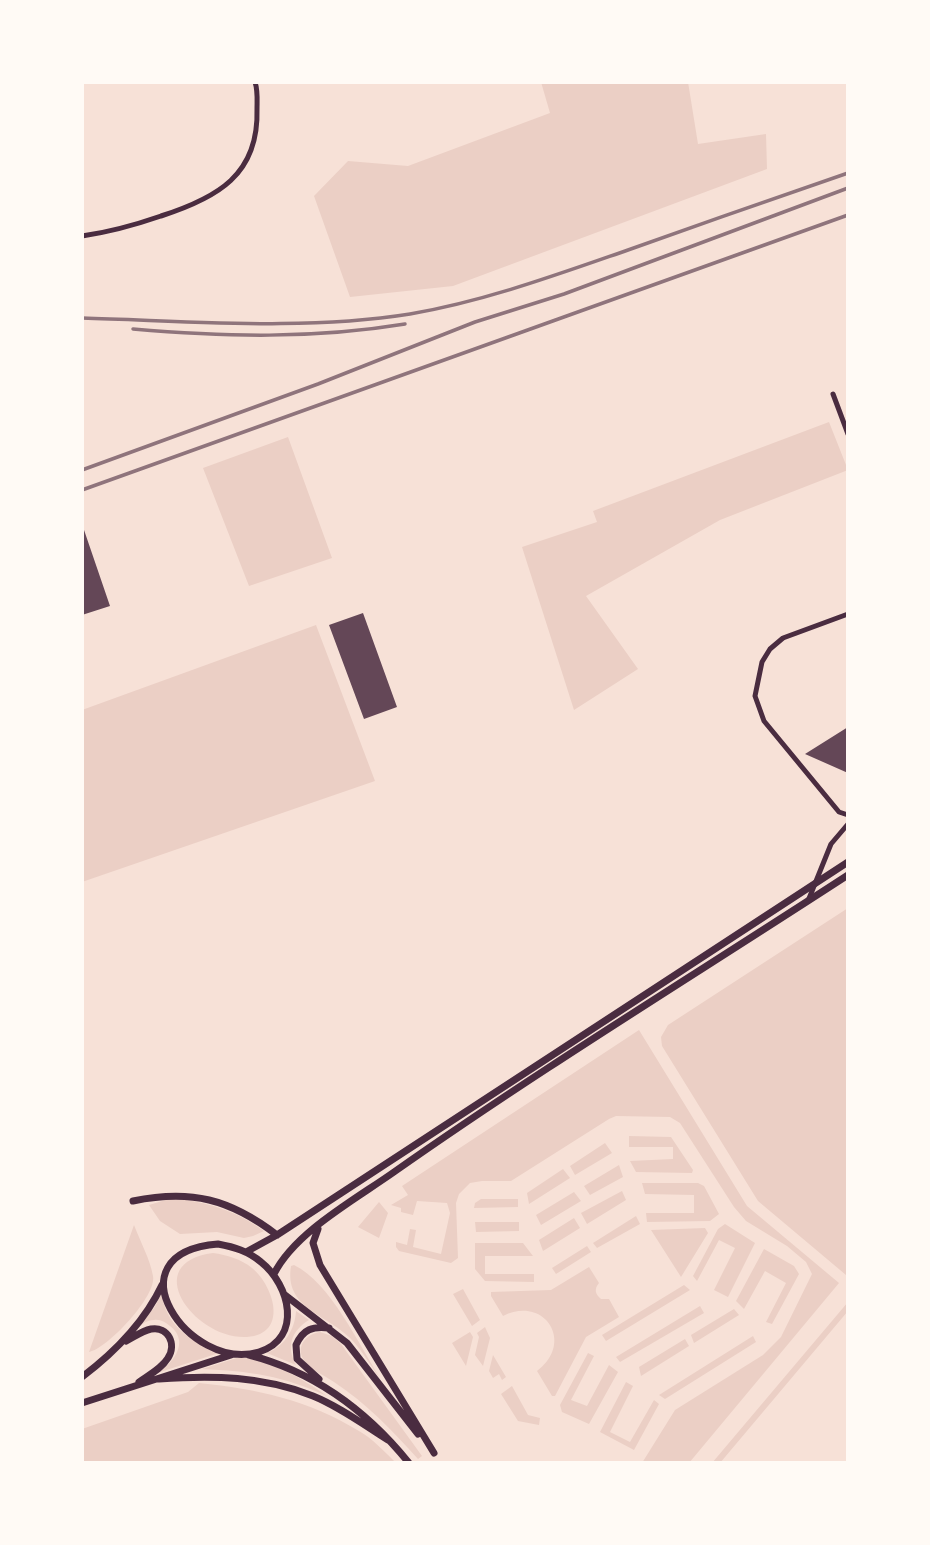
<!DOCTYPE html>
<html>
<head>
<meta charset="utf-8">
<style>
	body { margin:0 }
	#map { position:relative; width:930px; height:1545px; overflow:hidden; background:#f7e1d7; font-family:Literata,serif }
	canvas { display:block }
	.frame { position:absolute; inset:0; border:84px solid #fffaf5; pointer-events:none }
</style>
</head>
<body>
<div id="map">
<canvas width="930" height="1545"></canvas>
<div class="frame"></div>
</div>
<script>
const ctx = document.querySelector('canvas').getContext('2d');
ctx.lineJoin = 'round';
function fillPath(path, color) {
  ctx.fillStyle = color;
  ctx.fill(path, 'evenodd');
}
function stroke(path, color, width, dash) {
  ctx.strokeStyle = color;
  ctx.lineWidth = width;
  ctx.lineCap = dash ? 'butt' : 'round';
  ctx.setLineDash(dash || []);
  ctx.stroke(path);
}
fillPath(new Path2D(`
	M541,82H688L698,144L766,134L767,169L453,286L350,297L314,196L348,161L408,166L550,113Z
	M829,422L848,470L720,520L586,596L638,669L574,710L522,547L597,522L593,511Z
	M288,437L332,558L249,586L203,468Z
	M316,625L375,781L82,882V710Z
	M848,908V1273L846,1275L758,1201L662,1046L661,1037L668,1025Z
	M639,1030L747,1206L839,1283L689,1463H642L675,1410L763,1355L781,1337L812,1274L806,1262L787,1246L746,1221L734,1207L680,1123L670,1117L616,1116L609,1119L511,1181H482L470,1183L459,1194L456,1203L458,1258L451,1263L399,1251L396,1247V1242L407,1245L410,1229L416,1230L413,1247L441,1254L450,1213L447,1203L417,1201L413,1215L401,1212V1208L391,1205L408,1195L402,1186Z
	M629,1136L671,1137L693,1170L692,1173L636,1172L630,1161L673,1159V1147H629Z
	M605,1143L612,1153L575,1175L570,1166Z
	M619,1165L623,1177L590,1195L584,1186Z
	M563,1169L570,1178L529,1204L527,1193Z
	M642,1183H698L704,1186L719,1214L710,1221L647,1222L646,1213H694V1195L645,1194Z
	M622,1191L626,1200L587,1224L581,1213Z
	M574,1192L581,1201L541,1225L536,1215Z
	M172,1198C207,1202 235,1210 264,1231L253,1236L244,1238L217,1232L180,1234L160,1221L149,1205Z
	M481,1199H518V1207L474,1208L475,1203Z
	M379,1202L388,1213L379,1238L358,1227Z
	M636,1216L640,1224L597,1248L593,1243Z
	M574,1218L580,1228L543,1251L539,1240Z
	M475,1222H519V1231L476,1232Z
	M725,1224L755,1243L728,1297L714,1290L735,1248L719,1240L697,1281L693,1276L718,1229Z
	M134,1225C140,1241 150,1259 153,1276C157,1296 107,1349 89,1352Z
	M705,1228L708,1233L681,1277L651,1230Z
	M475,1243H523L533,1256H485V1274H534V1282L485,1281L475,1269Z
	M587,1246L591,1252L556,1274L552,1268Z
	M764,1249L794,1266L799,1274L772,1324L766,1322L786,1283L765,1271L744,1309L736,1301Z
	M213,1253C227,1255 241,1259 252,1268C274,1286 289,1334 247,1337C195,1340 138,1263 213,1253Z
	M294,1265C330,1282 359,1345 380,1378C370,1365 361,1349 350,1338C326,1314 284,1308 291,1266Z
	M589,1267L599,1283C594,1289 595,1294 601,1299H609L619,1317L586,1337L555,1396H552L537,1371C575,1343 545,1295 503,1316L491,1296V1292L551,1290Z
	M684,1285L690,1290L606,1341L602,1335Z
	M463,1289L480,1320L472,1326L453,1294Z
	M162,1293C164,1324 192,1343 219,1353L154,1374C172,1366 191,1342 170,1326C165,1322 160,1319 154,1320C146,1320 140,1326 134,1329L154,1308Z
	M848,1302V1311L720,1463H712Z
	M700,1306L704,1313L620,1362L616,1357Z
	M734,1309L739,1315L694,1343L691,1335Z
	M296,1311L309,1320C291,1331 286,1347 296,1365L267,1353C285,1346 295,1329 296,1311Z
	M485,1327L490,1338L483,1366L475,1355L479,1337L477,1333Z
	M320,1332L332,1336L341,1344L422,1456L418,1459C392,1430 366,1403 334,1382C324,1375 308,1369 303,1359C296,1345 307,1334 320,1332Z
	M470,1332L473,1337L466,1366L452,1343Z
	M753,1336L756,1342L665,1399L659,1395Z
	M685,1339L689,1346L641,1376L639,1367Z
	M588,1353L594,1356L571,1400L587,1406L609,1365L618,1372L589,1424L562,1412L560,1405Z
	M493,1355L506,1377L502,1380L499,1374L493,1378L489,1371Z
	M240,1357C271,1361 302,1378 327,1396C284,1376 249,1371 202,1369Z
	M626,1382L633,1386L610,1432L630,1442L654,1400L659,1404L634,1450L600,1432Z
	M199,1383C258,1389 308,1400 359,1431C373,1439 385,1452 396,1463H82V1429L188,1392Z
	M512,1386L528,1415L540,1418L539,1425L518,1421L501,1394Z`), '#ebcfc5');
fillPath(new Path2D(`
	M83,527L110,606L82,615V528Z
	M363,613L397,707L364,719L329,625Z
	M848,727V773L805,754Z`), '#644757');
stroke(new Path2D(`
	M82,236C110,232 135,225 161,216C217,198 259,175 257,109C257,100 258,91 255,82
	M833,394L848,434
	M848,614L783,638L770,649L762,662L755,696L764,721L839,812L848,815
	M808,901L831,844L848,824`), '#4a2c40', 5);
stroke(new Path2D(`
	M133,1201C191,1189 230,1199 277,1235
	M318,1229L313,1243L320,1265L434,1453
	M218,1244C234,1247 248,1251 261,1262C290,1285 303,1338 259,1352C189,1373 107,1253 218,1244Z
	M246,1252L277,1235L848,862
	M274,1274C295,1232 356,1199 394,1172C542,1068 696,974 848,875
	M285,1295L347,1343L418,1434
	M126,1341C134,1337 142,1331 151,1329C168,1326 177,1344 168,1358C162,1368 149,1375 139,1382
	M249,1355C315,1372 367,1411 409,1463
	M82,1377C115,1352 144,1323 162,1285
	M159,1379C212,1375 264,1376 313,1396C340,1407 364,1425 388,1440
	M319,1379L297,1359L296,1345C303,1329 313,1326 329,1328
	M82,1403L231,1355`), '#4a2c40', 7);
stroke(new Path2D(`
	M82,318C191,321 303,331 410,314C485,301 556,275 628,250C701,224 775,198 848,173
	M133,329C225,337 314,339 405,324
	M82,470L318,384L475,322L564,294L848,188
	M82,490L848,215`), '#8f747c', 3.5);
</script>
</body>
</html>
